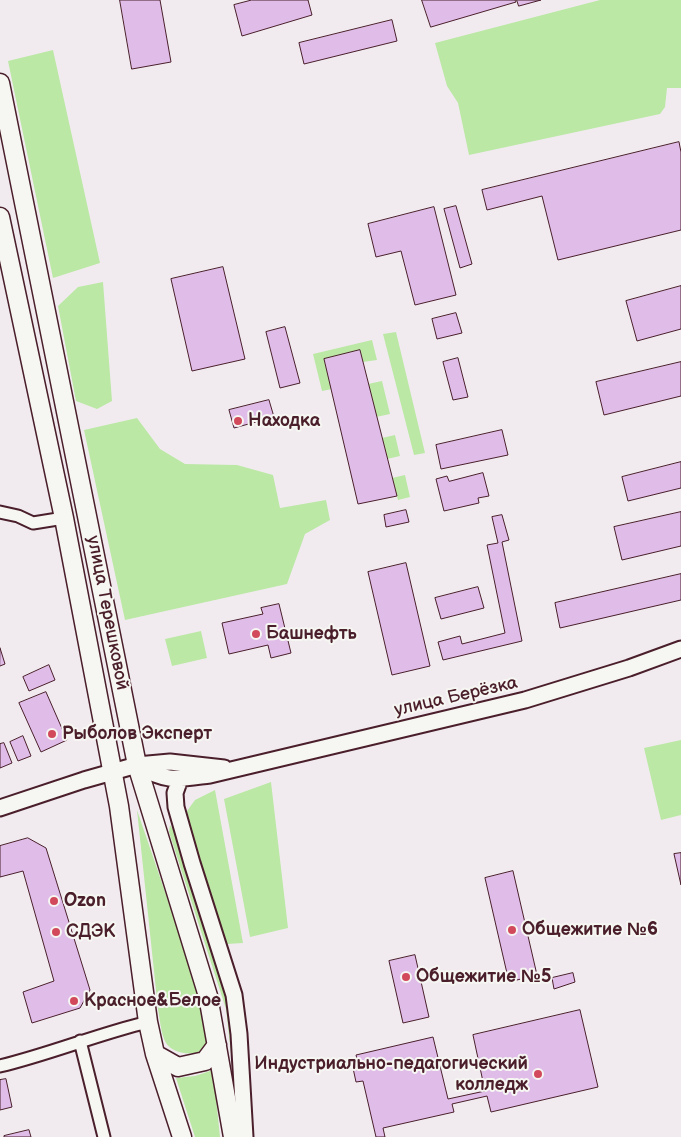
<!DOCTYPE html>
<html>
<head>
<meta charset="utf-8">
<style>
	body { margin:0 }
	canvas { display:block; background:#f1ebf0 }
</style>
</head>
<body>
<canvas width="681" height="1137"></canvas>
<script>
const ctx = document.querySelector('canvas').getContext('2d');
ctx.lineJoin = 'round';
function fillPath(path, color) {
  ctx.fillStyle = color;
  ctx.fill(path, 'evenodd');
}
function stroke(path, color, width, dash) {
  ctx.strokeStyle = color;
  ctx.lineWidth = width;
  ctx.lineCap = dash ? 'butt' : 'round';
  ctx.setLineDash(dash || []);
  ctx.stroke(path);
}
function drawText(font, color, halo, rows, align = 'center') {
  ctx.font = font + ' "Balsamiq Sans",sans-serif';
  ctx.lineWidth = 4;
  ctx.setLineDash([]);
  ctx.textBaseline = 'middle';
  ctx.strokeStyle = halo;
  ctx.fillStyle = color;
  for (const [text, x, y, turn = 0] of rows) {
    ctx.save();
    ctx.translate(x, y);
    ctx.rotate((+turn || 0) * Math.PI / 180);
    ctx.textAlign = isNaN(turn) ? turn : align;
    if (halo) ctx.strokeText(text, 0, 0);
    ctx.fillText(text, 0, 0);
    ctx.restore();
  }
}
fillPath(new Path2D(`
	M600,0H681V88H667L665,107L660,114L469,155L458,103L447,86L435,43Z
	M53,50L100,263L53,278L8,61Z
	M103,282L112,401L97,409L76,401L58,306L78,287Z
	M396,332L425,453L414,455L383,334Z
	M372,340L377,360L363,362L360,350L325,359L332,389L322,391L313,354Z
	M382,381L390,414L376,417L368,384Z
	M137,418L160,449L185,464L237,465L273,475L280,508L326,500L330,520L305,534L287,584L125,620L84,430Z
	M395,435L400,456L387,459L382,438Z
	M405,475L410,497L398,500L392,478Z
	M201,631L207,658L172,666L165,639Z
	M681,740V815L661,820L644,748Z
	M271,782L288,928L250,937L224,799Z
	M215,790L243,943L227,944L188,830L187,811L195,800Z
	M137,810L202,1000L209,1041C207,1044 204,1048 202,1050C193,1057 172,1053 166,1043C161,1034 160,1020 158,1009Z
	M170,825L175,832L226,979L230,1008L240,1133L226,1009L169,832Z
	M213,1070L220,1137H195L176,1078L195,1076Z`), '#bce8a5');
const building = new Path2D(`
	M120,0H160L171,62L132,69Z
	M252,0H308L312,15L242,36L234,5Z
	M422,0H515L516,2L431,27Z
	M517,0H541L519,6Z
	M392,20L397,41L304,64L299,43Z
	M679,142L681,152V230L558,260L542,196L487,210L482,190Z
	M456,206L472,264L460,268L444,209Z
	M434,207L456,295L415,305L401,251L376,257L368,224Z
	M223,267L245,359L192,371L171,279Z
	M681,286V329L637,341L626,301Z
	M456,313L462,333L437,339L432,319Z
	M285,327L300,383L280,388L266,332Z
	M360,350L397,496L358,504L324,359Z
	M458,358L468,397L453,400L443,362Z
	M681,362V396L604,415L596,382Z
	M269,400L274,417L234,428L229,410Z
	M502,430L508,455L441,469L436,445Z
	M681,462V488L628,501L622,477Z
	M483,473L489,496L478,498L479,503L444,511L436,479L447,476L449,481Z
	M406,510L409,522L386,527L384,515Z
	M681,512V546L622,560L614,527Z
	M502,515L509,540L502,542L522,641L443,660L438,642L460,636L462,644L505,633L487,545L498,543L492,517Z
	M406,563L430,666L392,675L368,572Z
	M681,574V600L560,628L555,603Z
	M478,587L484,608L441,619L435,598Z
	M279,604L291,653L271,658L268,645L229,654L222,623L263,614L261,608Z
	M0,648L5,664L0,666Z
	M49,665L55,680L29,691L23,677Z
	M46,692L67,740L41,752L19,703Z
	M23,736L31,756L18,761L10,742Z
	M4,743L12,763L0,768V744Z
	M28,838L46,848L90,990L80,1008L32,1023L23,992L54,981L23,871L0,877V846Z
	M681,853V885L674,854Z
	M513,871L537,975L509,982L485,878Z
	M415,955L429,1017L403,1023L389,961Z
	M573,973L575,982L554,989L552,978Z
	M580,1010L598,1087L491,1112L487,1096L452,1104L454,1112L383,1128L385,1137H376L363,1081L356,1082L353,1068L359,1066L356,1055L433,1037L448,1099L485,1091L473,1035Z
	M6,1079L12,1107L0,1110V1080Z
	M29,1130L31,1137H4V1136Z`);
fillPath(building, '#dfbde8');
stroke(building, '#4a1f2b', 1);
const minor = new Path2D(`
	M0,512L18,516L33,523L64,518
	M80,1041L104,1137
	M0,1066C50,1054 98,1034 148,1022`);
const secondary = new Path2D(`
	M137,765C166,783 178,779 210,775L525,700L629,668L681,649
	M180,779L175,793L176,807L192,863L234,995L239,1034L245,1137
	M0,808L84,780L137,765L170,762L224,768`);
const primary = new Path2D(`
	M0,83L137,765L208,996L233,1137
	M0,217L64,518L119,806L148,1022L155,1054L182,1137
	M155,1054L178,1067L205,1061L217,1045`);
stroke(minor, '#4a1f2b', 15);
stroke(secondary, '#4a1f2b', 19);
stroke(primary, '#4a1f2b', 21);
stroke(minor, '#f6f6f2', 11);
stroke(secondary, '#f6f6f2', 15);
stroke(primary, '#f6f6f2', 18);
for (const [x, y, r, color] of [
	[238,421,5,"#d1495b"],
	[256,634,5,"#d1495b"],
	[52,734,5,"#d1495b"],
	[54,901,5,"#d1495b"],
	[512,930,5,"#d1495b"],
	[56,932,5,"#d1495b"],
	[406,977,5,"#d1495b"],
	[74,1001,5,"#d1495b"],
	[538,1074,5,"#d1495b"]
]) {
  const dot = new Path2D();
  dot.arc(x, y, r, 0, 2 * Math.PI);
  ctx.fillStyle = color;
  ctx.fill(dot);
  stroke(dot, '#f6f6f2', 2);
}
drawText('bold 18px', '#4a1f2b', '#f6f6f2', [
	["Находка",248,421],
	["Башнефть",266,634],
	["Рыболов Эксперт",62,734],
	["Ozon",64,901],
	["Общежитие №6",522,930],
	["СДЭК",66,932],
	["Общежитие №5",416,977],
	["Красное&Белое",84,1001],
	["Индустриально-педагогический",528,1064,"right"],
	["колледж",528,1085,"right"]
], 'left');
drawText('18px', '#4a1f2b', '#f6f6f2', [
	["улица Терешковой",107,613,79],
	["улица Берёзка",456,697,-13]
]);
</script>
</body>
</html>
